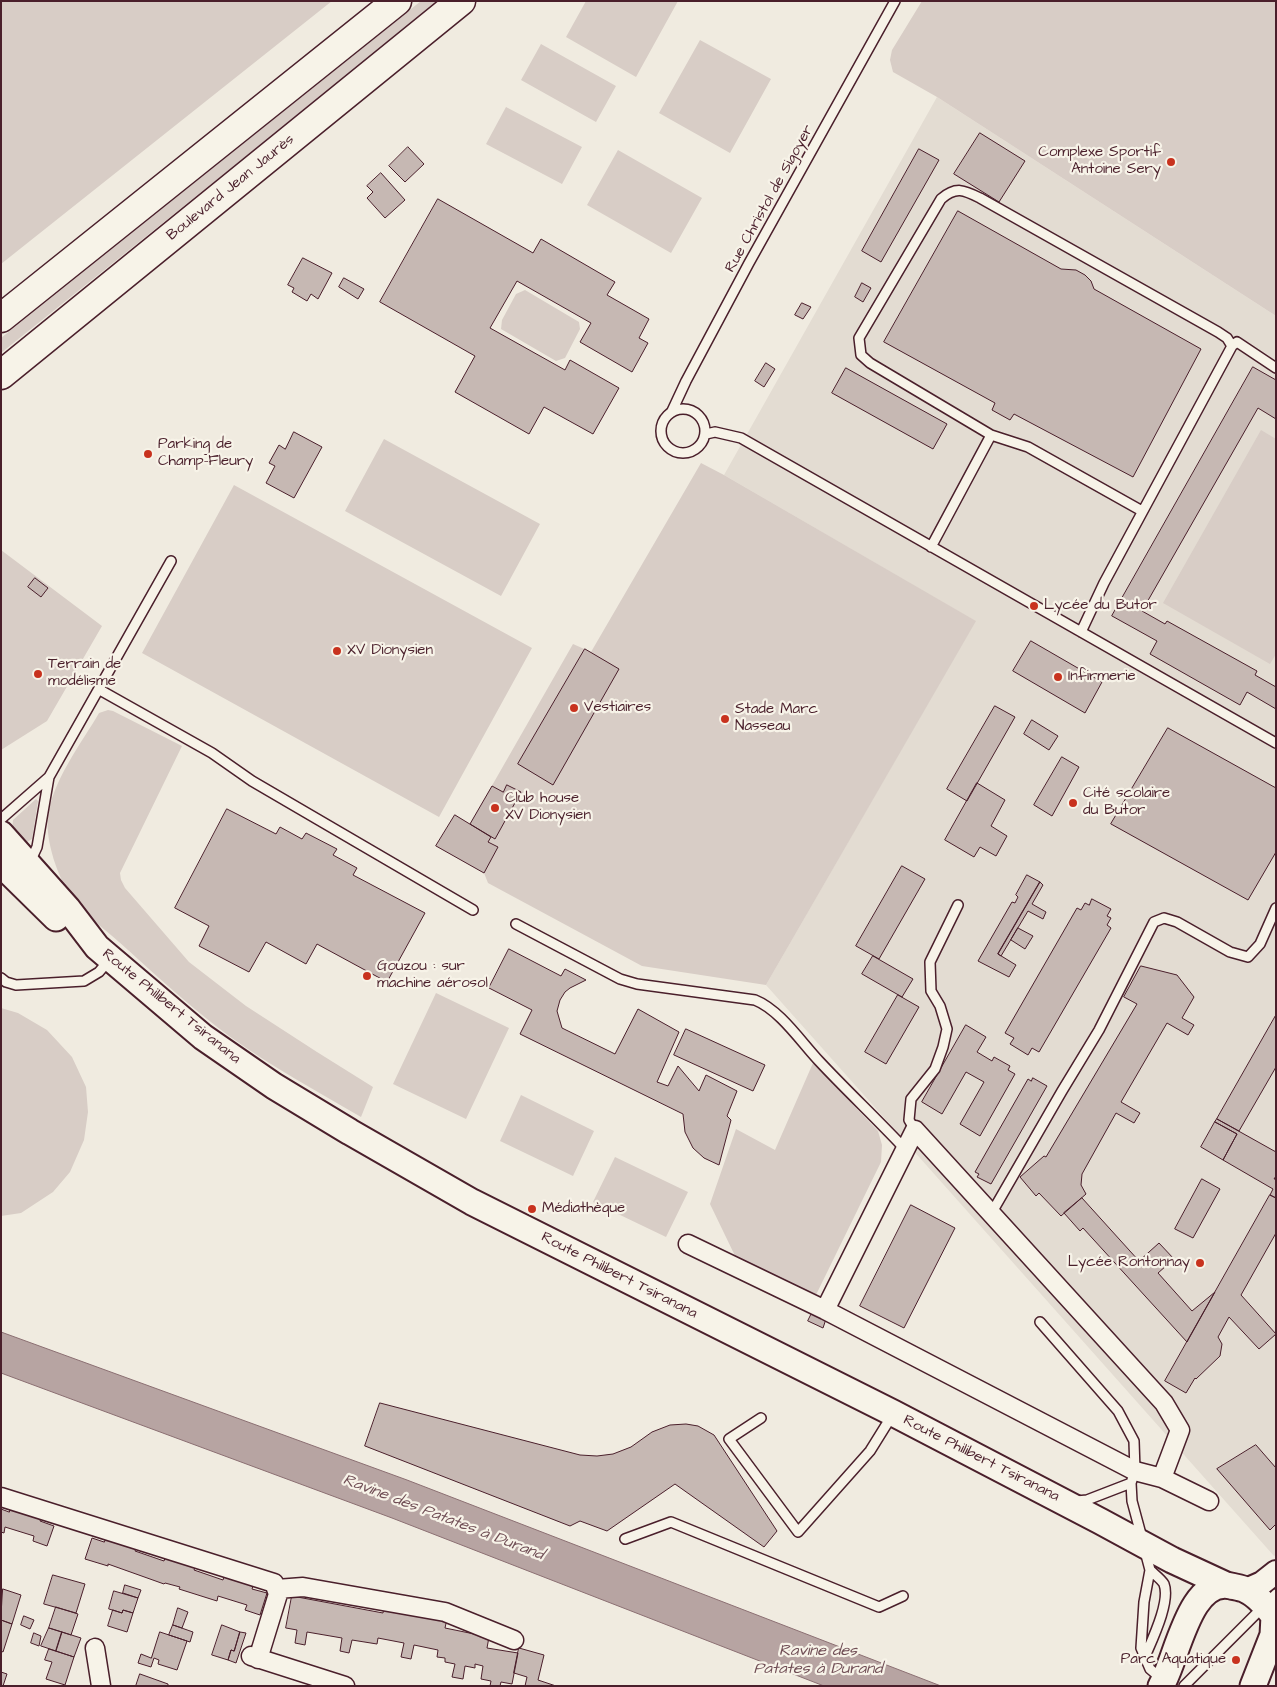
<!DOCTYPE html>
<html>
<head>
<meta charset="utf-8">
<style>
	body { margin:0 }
	#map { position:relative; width:1277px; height:1687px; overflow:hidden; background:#f0ebe0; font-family:"Architects Daughter",sans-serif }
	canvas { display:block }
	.frame { position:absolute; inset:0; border:2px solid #4a1f2b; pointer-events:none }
</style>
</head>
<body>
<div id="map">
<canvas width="1277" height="1687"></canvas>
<div class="frame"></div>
</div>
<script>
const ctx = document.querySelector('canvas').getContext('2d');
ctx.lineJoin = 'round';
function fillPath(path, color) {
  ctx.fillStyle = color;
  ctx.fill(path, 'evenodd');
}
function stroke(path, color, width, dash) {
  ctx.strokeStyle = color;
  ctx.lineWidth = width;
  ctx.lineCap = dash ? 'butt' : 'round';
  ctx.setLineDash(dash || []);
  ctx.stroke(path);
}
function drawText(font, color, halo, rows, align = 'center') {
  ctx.font = font + ' "Architects Daughter",sans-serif';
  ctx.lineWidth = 4.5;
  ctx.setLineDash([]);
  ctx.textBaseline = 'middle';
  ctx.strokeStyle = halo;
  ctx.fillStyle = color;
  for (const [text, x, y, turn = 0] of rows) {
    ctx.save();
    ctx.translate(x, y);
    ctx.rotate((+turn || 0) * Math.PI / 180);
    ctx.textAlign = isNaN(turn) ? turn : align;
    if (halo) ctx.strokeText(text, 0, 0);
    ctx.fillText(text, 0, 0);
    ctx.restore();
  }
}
fillPath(new Path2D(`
	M937,97L1276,316V1555L1274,1556L766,985L975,621L724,475Z`), '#e3dcd2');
fillPath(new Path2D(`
	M1,1H332L1,264Z
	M421,1H439L1,353V338Z
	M586,1H678L636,77L566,37Z
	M922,1H1276V316L937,97L893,72L890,60L892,50Z
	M700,40L771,79L730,153L659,113Z
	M541,44L616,86L596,122L521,80Z
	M506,107L582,147L562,184L486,144Z
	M618,150L702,198L671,253L587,205Z
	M525,290L579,322L580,329L565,358L556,361L501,329L502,320L516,294Z
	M1261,430L1276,439V654L1270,664L1163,603Z
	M384,439L540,524L501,596L345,511Z
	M701,463L724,475L976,621L766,985L642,966L488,883L484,873L436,846L455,815L470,824L573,644L591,652Z
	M234,485L532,648L439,817L142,653Z
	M1,550L102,626L47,721L1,750Z
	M108,710L113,711L182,746L120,873L121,880L125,888L189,962L246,1006L317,1052L373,1087L361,1117C316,1091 271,1066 229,1036C194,1010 161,980 128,950C109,932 87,918 71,896C58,878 45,840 48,817C52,781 81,744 99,713Z
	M36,799L38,801L32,839L27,842C18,839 11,829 13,820Z
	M436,993L509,1028L466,1119L393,1084Z
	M1,1008L18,1013L47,1030L72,1057L86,1087L88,1112L84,1140L70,1172L53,1192L21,1213L1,1216Z
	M813,1063L878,1131L882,1145L881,1162L813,1301L738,1262L710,1204L736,1129L775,1150Z
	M521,1095L594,1131L573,1176L500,1141Z
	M615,1157L688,1192L666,1237L593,1202Z`), '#d8cdc6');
const water = new Path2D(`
	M1,1332L407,1480L941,1686H824L392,1518L1,1373Z`);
fillPath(water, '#b7a4a2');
stroke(water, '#8b6f72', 1);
const building = new Path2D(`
	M980,133L1025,161L999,202L954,174Z
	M408,147L424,164L405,182L389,166Z
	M919,149L939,160L881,262L862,251Z
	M381,173L405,200L385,218L367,198L373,192L367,186Z
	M438,199L533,253L541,239L615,282L607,295L649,319L639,338L648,343L632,372L580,342L591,323L517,281L490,328L565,370L570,360L619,388L593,434L544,407L529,434L455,392L475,356L380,302Z
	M958,211L1061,269L1076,270L1085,275L1091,281L1094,289L1201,349L1133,477L1014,414L1010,420L992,410L995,403L884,342Z
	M303,258L332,273L318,299L311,294L307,301L292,292L294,288L288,285Z
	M344,278L364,289L358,299L339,287Z
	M862,283L871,288L863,302L855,297Z
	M802,303L811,307L803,319L795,315Z
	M766,363L775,369L764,387L755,381Z
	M1253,367L1276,380V419L1258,408L1142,611L1165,624L1167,621L1257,671L1255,675L1276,687V709L1247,692L1240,705L1150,654L1157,641L1112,616Z
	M846,368L947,424L933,449L832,393Z
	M294,432L322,447L294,498L266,483L275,466L269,463L279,445L285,449Z
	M35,578L48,588L41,597L28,587Z
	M1031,641L1102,682L1085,713L1013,671Z
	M585,649L619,669L553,785L518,764Z
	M995,706L1015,717L967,801L947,789Z
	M1032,720L1058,736L1049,750L1024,734Z
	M1168,728L1276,788V852L1248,900L1111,824Z
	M1062,757L1079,767L1052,816L1034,805Z
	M977,783L1005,800L991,826L1007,836L996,856L980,847L974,857L945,840Z
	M507,785L521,792L495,839L470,824L492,786L503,792Z
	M227,809L276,834L280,827L302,839L306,833L337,849L333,855L357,868L353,875L425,913L387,982L317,944L306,964L266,942L249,972L199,946L209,926L175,908Z
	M455,815L491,837L488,842L498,847L484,873L436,846Z
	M902,866L925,879L879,959L856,946Z
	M1027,875L1040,882L998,954L1016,965L1009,977L978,961L1012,902L1015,903L1018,897L1016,895Z
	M1040,882L1043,885L1032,904L1046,912L1043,919L1028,911L1001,956L998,954Z
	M1092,899L1111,909L1107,916L1111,918L1107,925L1111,928L1039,1052L1032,1048L1028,1055L1010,1044L1014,1038L1005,1033L1077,908L1081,910L1085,903L1089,905Z
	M1018,928L1033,936L1025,949L1011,940Z
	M509,949L561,976L565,969L586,980L570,988L565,992L560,1000L557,1011L562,1028L615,1054L638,1009L679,1032L657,1082L668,1086L678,1066L699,1091L706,1075L737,1091L727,1116L731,1120L719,1165L704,1158L693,1148L685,1132L683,1114L520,1034L532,1010L489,988Z
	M873,956L913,979L902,997L862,974Z
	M1141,966L1177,975L1194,997L1182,1018L1194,1025L1188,1035L1167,1023L1121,1102L1140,1113L1134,1123L1116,1113L1082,1174L1081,1185L1086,1194L1061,1216L1039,1193L1036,1196L1020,1177L1044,1156L1046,1157L1137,1004L1124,997Z
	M898,995L919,1007L886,1064L865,1052Z
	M1276,1015V1067L1239,1131L1217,1119Z
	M966,1025L986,1037L977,1052L992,1061L994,1057L1010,1066L1008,1070L1015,1074L980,1136L960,1124L984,1082L966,1072L942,1114L922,1102Z
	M686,1029L765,1065L753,1091L674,1055Z
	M1033,1078L1047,1086L991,1184L977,1177L979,1174L975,1172L1028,1079L1031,1081Z
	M1217,1119L1276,1152V1176L1274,1179H1276V1198L1270,1195L1273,1189L1223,1160L1237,1134L1215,1122Z
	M1215,1122L1237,1134L1223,1160L1201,1147Z
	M1202,1179L1220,1189L1193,1238L1175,1229Z
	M1270,1195L1276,1198V1233L1241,1295L1276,1334L1259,1349L1229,1317L1218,1337L1222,1344L1220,1356L1196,1379L1195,1378L1186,1393L1165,1381Z
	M1082,1198L1139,1261L1159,1243L1174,1259L1158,1273L1192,1311L1215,1292L1187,1342L1083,1228L1080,1231L1064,1213Z
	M911,1205L955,1228L904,1328L860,1306Z
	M812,1313L826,1319L823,1328L808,1321Z
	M380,1403L580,1455L597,1456L613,1454L631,1447L652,1432L670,1425L686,1424L698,1426L714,1435L777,1531L764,1547L675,1484L607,1531L580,1521L570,1526L365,1446Z
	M1256,1445L1276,1468V1524L1270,1530L1217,1469Z
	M11,1506L42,1516L40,1521L54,1526L47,1546L33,1541L34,1536L5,1527L4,1533L1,1532V1509L9,1512Z
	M107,1536L137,1546L135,1551L164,1561L166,1555L196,1565L194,1570L223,1580L225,1573L254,1583L252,1589L267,1593L260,1615L245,1610L247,1605L218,1596L217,1601L179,1589L180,1587L165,1583L164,1584L108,1564V1566L85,1559L92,1538L104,1542Z
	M53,1575L85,1584L76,1613L44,1604Z
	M125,1585L141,1590L138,1598L123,1593Z
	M3,1589L21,1595L12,1624L1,1620Z
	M114,1591L138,1598L133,1613L123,1610L122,1613L109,1609Z
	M292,1596L383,1613L384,1607L447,1619L445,1628L489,1637L487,1648L518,1653L512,1684L501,1682L500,1686H490L491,1681L481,1679L483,1666L475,1664V1668L465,1666L463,1679L452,1677L455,1664L445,1662V1658L437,1657L438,1650L414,1645L411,1659L401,1657L404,1643L378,1638L377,1644L352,1640L349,1653L340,1651L342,1638L307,1632L305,1645L295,1643L297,1630L286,1628Z
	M56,1607L78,1614L71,1635L49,1628Z
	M178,1608L188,1612L182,1628L173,1625Z
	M113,1610L122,1613L123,1610L133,1613L127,1632L108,1626Z
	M24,1616L34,1620L30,1629L21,1625Z
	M1,1620L12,1624L3,1652L1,1651Z
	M173,1625L193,1632L190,1642L169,1635Z
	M222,1625L240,1632L234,1651L231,1650L228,1660L212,1655Z
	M49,1628L62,1632L56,1651L41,1646Z
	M62,1632L81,1638L74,1657L56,1651Z
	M160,1632L187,1641L177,1670L158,1664L159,1660L154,1658L151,1667L138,1663L141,1654L151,1658Z
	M240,1632L246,1633L236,1663L228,1660L231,1650L234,1651Z
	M34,1633L41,1636L39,1646L31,1643Z
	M519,1648L544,1655L538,1680L556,1686H525L527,1677L514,1673Z
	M49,1649L74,1657L65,1685L46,1679L52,1662L45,1660Z
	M1,1672L7,1674L3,1686H1Z
	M140,1674L168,1684V1686H136Z`);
fillPath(building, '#c6b8b3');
stroke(building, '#4a1f2b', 1);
const service = new Path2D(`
	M661 431a22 22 0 1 1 44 0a22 22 0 1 1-44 0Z
	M672,411L686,381L749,263L895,1
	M706,434L715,432L741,438L1276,743
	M991,435L1028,447L1142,511
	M931,547L991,435L870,363L861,355L859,338L941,199C956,186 964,190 980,198L1218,332L1227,338L1232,346
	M1081,632L1104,583L1232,346L1237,342L1276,368
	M100,690L212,753L252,781L473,910
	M1,819L49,777
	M30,862L37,847L49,777L171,561
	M516,924L620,979L637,984L755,1000C780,1010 801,1042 819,1061C847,1091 877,1119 905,1149
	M1,978L6,982L16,985L84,981L99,972L110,959
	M915,1130L909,1120L911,1099L935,1069L943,1047L947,1029L940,1006L931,991L930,962L958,905
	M991,1214L1062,1091L1099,1030L1154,922L1164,918L1177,922L1230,952L1248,957L1260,944L1276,908
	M1040,1322L1118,1411L1134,1441L1135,1471L1131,1483L1132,1501L1142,1538
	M761,1418L729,1439L798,1532L870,1451L893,1414
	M1077,1501L1087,1500L1131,1483
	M625,1539L671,1522L879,1607L903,1596
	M1145,1551L1150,1570L1144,1602L1141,1648L1150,1669L1162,1679
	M1144,1659C1151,1642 1171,1602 1164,1584C1161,1579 1154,1574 1150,1570
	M1184,1686L1276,1594`);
const minor = new Path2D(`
	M688,1244L825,1310L1135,1471L1162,1478L1209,1501
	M825,1310L915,1130L1164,1403L1180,1430L1162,1478
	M1,1497L274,1583L278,1594L258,1659
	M277,1589L303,1587L445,1612L514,1640
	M95,1648L101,1686
	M251,1656L345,1686`);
const tertiary = new Path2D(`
	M1246,1590L1262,1583L1276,1572`);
const secondary = new Path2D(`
	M1,834L68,909L97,947L203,1037L274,1086L350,1132L472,1202L893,1413L1100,1521L1172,1560L1226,1585
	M1,864L56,918
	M1161,1686C1177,1660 1189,1576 1231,1586C1235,1587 1242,1588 1246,1590C1257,1595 1267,1607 1274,1616L1273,1635L1253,1686`);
const primary = new Path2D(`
	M1,318L397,1
	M1,375L461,1`);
stroke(service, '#4a1f2b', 12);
stroke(minor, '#4a1f2b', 21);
stroke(tertiary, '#4a1f2b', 26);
stroke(secondary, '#4a1f2b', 29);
stroke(primary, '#4a1f2b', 31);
stroke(service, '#f7f3e8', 9);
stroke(minor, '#f7f3e8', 18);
stroke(tertiary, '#f7f3e8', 22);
stroke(secondary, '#f7f3e8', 25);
stroke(primary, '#f7f3e8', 28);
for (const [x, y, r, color] of [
	[1171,162,5,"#c8321e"],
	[148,454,5,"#c8321e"],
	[1034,606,5,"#c8321e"],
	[337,651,5,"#c8321e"],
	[38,674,5,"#c8321e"],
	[1058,677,5,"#c8321e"],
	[574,708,5,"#c8321e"],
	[725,719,5,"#c8321e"],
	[1073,803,5,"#c8321e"],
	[495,808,5,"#c8321e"],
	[367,976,5,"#c8321e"],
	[532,1209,5,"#c8321e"],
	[1200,1263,5,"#c8321e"],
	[1236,1660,5,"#c8321e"]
]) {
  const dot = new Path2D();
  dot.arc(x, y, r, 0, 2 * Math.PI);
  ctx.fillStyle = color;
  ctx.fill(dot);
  stroke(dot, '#f7f3e8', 2);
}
drawText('15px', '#4a1f2b', '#f7f3e8', [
	["Complexe Sportif",1161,153,"right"],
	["Antoine Sery",1161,170,"right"],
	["Parking de",158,445],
	["Champ-Fleury",158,462],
	["Lycée du Butor",1044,606],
	["XV Dionysien",347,651],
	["Terrain de",48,665],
	["modélisme",48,682],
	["Infirmerie",1068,677],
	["Vestiaires",584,708],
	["Stade Marc",735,710],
	["Nasseau",735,727],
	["Cité scolaire",1083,794],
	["du Butor",1083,811],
	["Club house",505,799],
	["XV Dionysien",505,816],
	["Gouzou : sur",377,967],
	["machine aérosol",377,984],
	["Médiathèque",542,1209],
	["Lycée Rontonnay",1190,1263,"right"],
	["Parc Aquatique",1226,1660,"right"]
], 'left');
drawText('15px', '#4a1f2b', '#f7f3e8', [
	["Boulevard Jean Jaurès",231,188,-39],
	["Rue Christol de Sigoyer",770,199,-61],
	["Route Philibert Tsiranana",171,1007,39],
	["Route Philibert Tsiranana",619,1276,27],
	["Route Philibert Tsiranana",981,1459,27]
]);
drawText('italic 16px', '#704e55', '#f7f3e8', [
	["Ravine des Patates à Durand",443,1518,21],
	["Ravine des",818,1652],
	["Patates à Durand",818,1670]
]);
</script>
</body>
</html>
